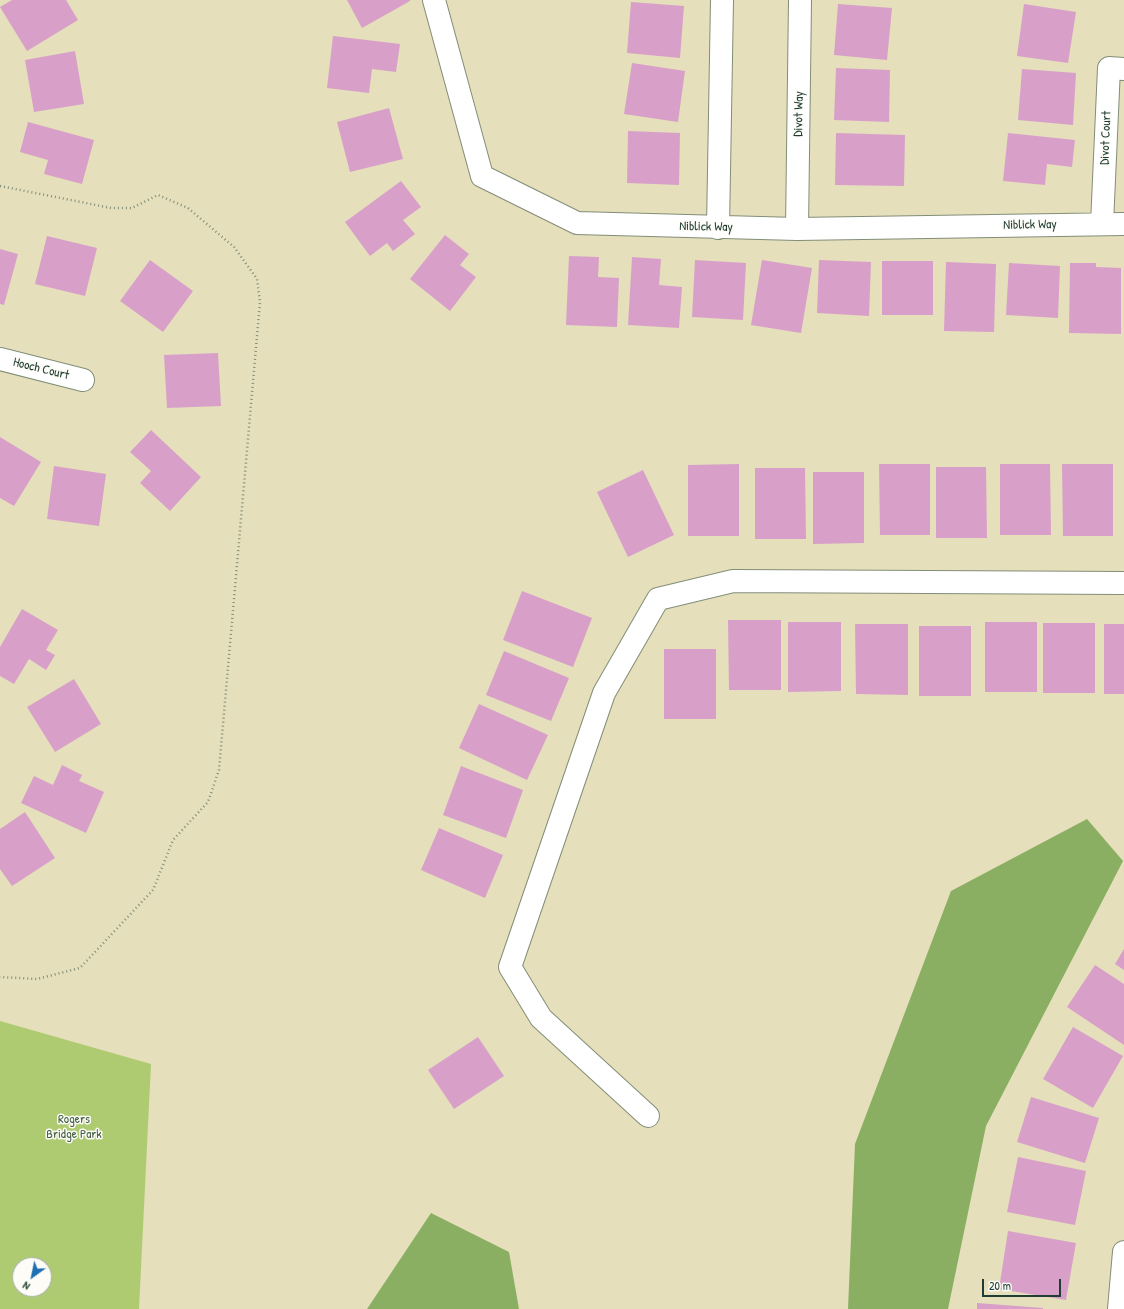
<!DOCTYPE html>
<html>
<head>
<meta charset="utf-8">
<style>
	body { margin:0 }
	#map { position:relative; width:1124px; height:1309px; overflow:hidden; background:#e5dfbb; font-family:"Patrick Hand",sans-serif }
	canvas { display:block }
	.north { position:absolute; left:12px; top:1257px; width:40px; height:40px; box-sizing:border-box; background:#fdfcf7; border:1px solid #a4b0a9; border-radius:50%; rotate:213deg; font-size:11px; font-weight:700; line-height:16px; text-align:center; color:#1f3d34 }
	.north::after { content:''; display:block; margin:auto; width:14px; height:18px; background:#1f6fb2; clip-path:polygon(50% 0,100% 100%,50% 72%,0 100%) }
	.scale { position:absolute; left:982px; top:1279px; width:79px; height:18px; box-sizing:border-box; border:2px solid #1f3d34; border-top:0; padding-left:5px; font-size:12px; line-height:14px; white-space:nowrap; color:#1f3d34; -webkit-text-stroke:3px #fdfcf7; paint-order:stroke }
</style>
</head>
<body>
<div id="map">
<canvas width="1124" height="1309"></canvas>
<div class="north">N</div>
<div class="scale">20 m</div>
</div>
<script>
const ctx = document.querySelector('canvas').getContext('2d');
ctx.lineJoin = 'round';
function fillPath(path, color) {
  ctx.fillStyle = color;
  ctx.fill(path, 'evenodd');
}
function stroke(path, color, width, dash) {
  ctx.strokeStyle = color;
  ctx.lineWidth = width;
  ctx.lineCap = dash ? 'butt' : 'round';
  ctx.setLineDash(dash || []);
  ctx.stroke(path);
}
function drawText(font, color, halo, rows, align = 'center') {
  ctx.font = font + ' "Patrick Hand",sans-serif';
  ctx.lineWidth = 3;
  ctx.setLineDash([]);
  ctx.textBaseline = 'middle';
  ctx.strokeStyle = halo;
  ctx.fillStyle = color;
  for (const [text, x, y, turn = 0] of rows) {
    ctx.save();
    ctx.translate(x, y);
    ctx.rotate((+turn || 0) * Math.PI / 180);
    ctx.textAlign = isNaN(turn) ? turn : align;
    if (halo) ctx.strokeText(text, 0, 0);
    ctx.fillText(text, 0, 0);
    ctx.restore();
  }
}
fillPath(new Path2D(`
	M0,1021L151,1064L139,1309H0ZM20,1265H44V1289H20Z`), '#aecb71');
fillPath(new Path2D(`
	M1087,819L1123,861L986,1126L948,1309H848L855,1144L951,891Z
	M431,1213L509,1252L519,1309H367Z`), '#8aaf63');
fillPath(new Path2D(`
	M12,0H66L78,20L27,51L0,7Z
	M347,0H410V1L362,28Z
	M631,2L684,6L680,58L627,53Z
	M838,4L892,8L887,60L834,55Z
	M1024,4L1076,12L1068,63L1017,56Z
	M333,36L400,44L396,72L372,69L369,93L327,88Z
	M75,51L84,104L34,112L25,60Z
	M632,63L685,71L678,122L624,114Z
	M836,68L890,70L889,122L834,120Z
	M1022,69L1076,73L1073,125L1018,120Z
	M389,108L403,159L350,172L337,122Z
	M28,122L94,140L82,184L44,174L48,160L20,152Z
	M628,131L680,133L679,185L627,183Z
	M836,133L905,135L904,186L835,185Z
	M1008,133L1075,140L1072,167L1047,164L1045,185L1003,181Z
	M401,181L421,207L403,220L415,234L393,251L387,243L370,256L345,222Z
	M445,235L469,254L460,265L476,277L450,311L410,279Z
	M47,236L97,248L85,296L35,284Z
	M0,249L18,254L4,305L0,304Z
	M569,256L599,257L598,277L619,278L617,327L566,325Z
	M632,257L661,259L659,285L682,287L679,328L628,325Z
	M150,260L193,291L163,332L120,301Z
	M695,260L746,263L743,320L692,317Z
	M762,260L812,268L801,333L751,325Z
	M819,260L871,262L869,316L817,313Z
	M882,261H933V315H882Z
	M946,262L996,264L994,332L944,331Z
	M1009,263L1060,266L1058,318L1006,315Z
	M1070,263H1096V267L1121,268V334L1069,333Z
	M218,353L221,406L167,408L164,355Z
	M151,430L201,477L170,511L140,483L151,471L130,452Z
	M0,437L41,462L14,506L0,498Z
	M739,464V536H688V465Z
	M879,464H930V535H880Z
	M1000,464H1050L1051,535H1000Z
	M1062,464H1113V536H1063Z
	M54,466L106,474L99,526L47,519Z
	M936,467H986L987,538H936Z
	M755,468H805L806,539H755Z
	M643,470L674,535L628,557L597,492Z
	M813,472H864V543L813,544Z
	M522,591L592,618L573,667L503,640Z
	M22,609L58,630L46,650L55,655L46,670L29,659L14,684L0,676V647Z
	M728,620H781V690H729Z
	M788,622H841V691L788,692Z
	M985,622H1037V692H985Z
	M1043,623H1095V693H1043Z
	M855,624H908V695L856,694Z
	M1104,624H1124V694H1104Z
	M919,626H971V696H919Z
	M664,649H716V719H664Z
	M504,651L569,678L551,721L486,695Z
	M74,679L101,724L55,752L27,707Z
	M479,704L548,735L527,780L459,748Z
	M62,765L82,775L79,781L104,792L86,833L21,803L34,776L53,785Z
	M461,766L523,790L506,838L443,815Z
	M25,812L55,858L12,886L0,869V829Z
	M439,828L503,855L485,898L421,870Z
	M1124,949V970L1115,964Z
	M1095,965L1124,984V1045L1067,1007Z
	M1073,1027L1123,1056L1093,1108L1043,1079Z
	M478,1037L504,1076L454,1109L428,1070Z
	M1031,1097L1099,1118L1085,1163L1017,1142Z
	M1018,1157L1086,1171L1075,1225L1007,1212Z
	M1008,1231L1076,1243L1066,1300L999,1289Z
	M977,1303L1043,1308V1309H977Z`), '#d8a0c9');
const street = new Path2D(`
	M434,0L482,176L577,223L797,229L1124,224
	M1102,224L1109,68L1124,69
	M718,228L722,0
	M797,229L800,0
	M0,359L83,380
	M648,1116L541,1018L510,967L604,693L658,599L733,581L1124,583
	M1119,1309L1124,1252`);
stroke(street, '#828e78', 24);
stroke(new Path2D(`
	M0,186L111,208H132L158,195L188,208L234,247L257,279L260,302L219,770L208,802L173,840L153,890L80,968L37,979L0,977`), '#828e78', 2.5, [1, 3]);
stroke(street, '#fff', 22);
drawText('13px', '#1f3d34', '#fdfcf7', [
	["Divot Way",799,114,-89],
	["Divot Court",1106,138,-88],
	["Niblick Way",1030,225,-1],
	["Niblick Way",706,227,1],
	["Hooch Court",41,369,14]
]);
drawText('13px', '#436043', '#fdfcf7', [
	["Rogers",74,1120],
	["Bridge Park",74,1135]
]);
</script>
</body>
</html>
